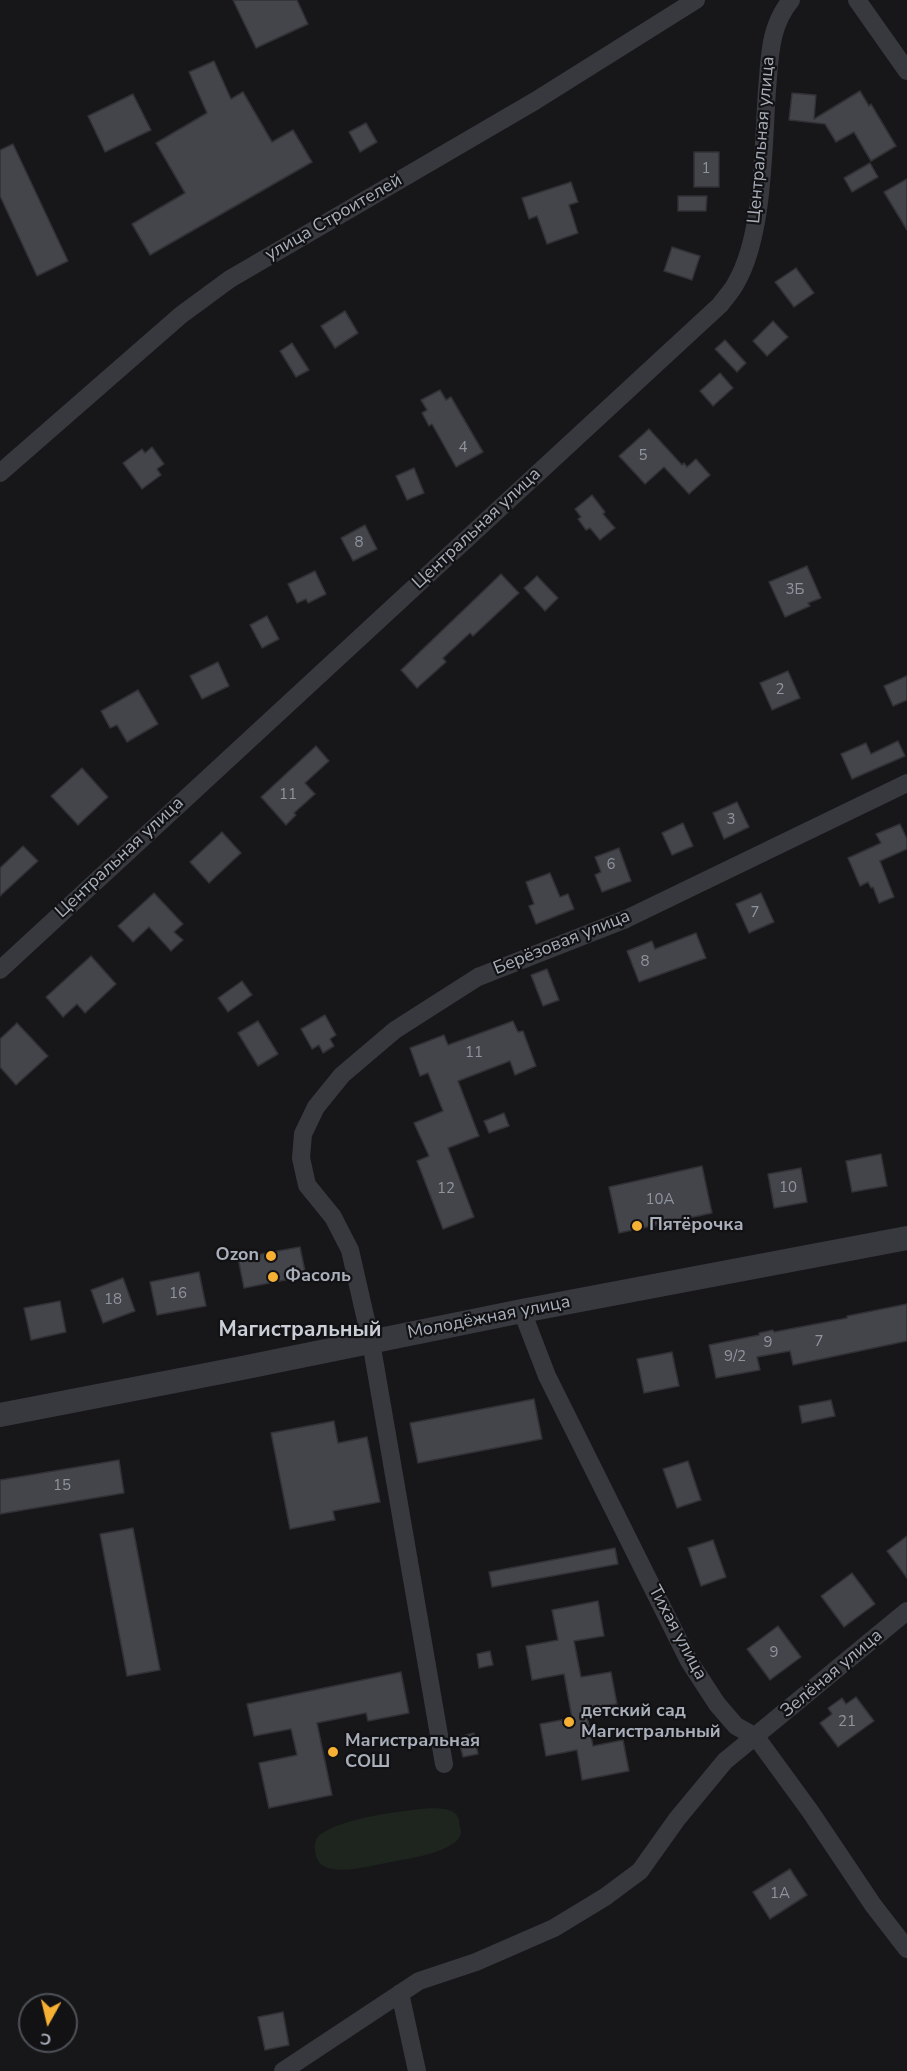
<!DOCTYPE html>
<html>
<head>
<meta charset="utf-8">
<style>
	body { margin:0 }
	#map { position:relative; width:907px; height:2071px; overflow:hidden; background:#17171a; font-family:"Nunito Sans",sans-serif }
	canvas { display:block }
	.north { position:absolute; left:18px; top:1993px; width:60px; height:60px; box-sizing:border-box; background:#121215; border:2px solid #4e5157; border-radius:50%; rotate:188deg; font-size:16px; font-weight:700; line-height:24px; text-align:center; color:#a9afba }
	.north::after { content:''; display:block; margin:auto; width:21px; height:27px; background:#f6b033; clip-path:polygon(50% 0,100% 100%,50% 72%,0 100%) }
</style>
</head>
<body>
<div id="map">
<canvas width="907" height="2071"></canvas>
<div class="north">С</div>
</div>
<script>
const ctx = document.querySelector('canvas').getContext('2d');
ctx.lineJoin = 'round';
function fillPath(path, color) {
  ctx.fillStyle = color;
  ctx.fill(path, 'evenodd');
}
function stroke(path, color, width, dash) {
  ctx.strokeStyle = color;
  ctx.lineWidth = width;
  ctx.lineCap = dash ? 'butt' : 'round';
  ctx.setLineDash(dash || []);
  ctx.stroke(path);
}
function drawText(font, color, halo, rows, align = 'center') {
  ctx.font = font + ' "Nunito Sans",sans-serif';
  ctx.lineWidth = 4.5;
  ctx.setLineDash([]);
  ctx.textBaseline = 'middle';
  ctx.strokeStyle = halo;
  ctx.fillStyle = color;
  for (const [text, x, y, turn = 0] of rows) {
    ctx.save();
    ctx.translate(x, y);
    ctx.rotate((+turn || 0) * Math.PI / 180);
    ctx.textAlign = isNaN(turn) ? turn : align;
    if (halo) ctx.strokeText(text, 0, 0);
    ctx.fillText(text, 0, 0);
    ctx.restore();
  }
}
fillPath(new Path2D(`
	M432,1808C443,1809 456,1808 459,1820C459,1824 461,1830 461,1834C456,1852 407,1859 391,1862C374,1865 332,1877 320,1863C316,1859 316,1855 315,1850C314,1844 316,1838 321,1834C346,1817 402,1811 432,1808Z`), '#1d251e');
const building = new Path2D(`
	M233,0H297L308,24L256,48Z
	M214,61L231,99L243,92L272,142L293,130L312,162L150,255L132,224L185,193L156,143L207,113L189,72Z
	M860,91L869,106L871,104L896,146L871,161L854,132L836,142L825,124L789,120L792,93L816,95L814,119Z
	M133,94L151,130L105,152L88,116Z
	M366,123L377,142L360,152L349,132Z
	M13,144L68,261L37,276L0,196V150Z
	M694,152H719V187H694Z
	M870,163L878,177L852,192L844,178Z
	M907,179V230L884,192Z
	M571,182L578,202L569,205L578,233L547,244L537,216L529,219L522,198Z
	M678,196H707L706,211H678Z
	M672,247L700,256L692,280L664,271Z
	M796,268L814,293L794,307L775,282Z
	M345,311L358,333L335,348L321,326Z
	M773,321L788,337L767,356L753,341Z
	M725,340L746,363L737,372L715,349Z
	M292,343L309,370L296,377L280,351Z
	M720,373L733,388L713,406L700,391Z
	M440,390L446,400L451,397L483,452L456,467L432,424L429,426L422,413L427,410L421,400Z
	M649,429L682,465L684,463L687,467L696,459L710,475L689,494L664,467L645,484L619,456Z
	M152,447L164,464L157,469L161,475L142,489L123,463L142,449L145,453Z
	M414,468L424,493L407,500L396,476Z
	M592,495L605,512L603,514L615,528L600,540L590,528L586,530L578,519L581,517L575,509Z
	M365,525L377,549L353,561L341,538Z
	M807,566L821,598L808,603L810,606L785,617L769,582Z
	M315,571L326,594L308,603L306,599L297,603L288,584Z
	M501,574L519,593L473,636L470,633L443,658L446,662L417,688L401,670Z
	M537,576L558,598L545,611L524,588Z
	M267,616L279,639L262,648L250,625Z
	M218,662L229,686L202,699L190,676Z
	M788,671L800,698L772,710L760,683Z
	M907,676V700L893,706L884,686Z
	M138,690L158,724L127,742L117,725L110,728L101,711Z
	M898,741L905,756L852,779L841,754L866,743L871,754Z
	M316,746L329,761L305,783L315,794L294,813L296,815L286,825L261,797Z
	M82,768L108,797L78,825L51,796Z
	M737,802L749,827L724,839L713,813Z
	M683,823L693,846L672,855L662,833Z
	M900,824L907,839V849L880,861L894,897L879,903L873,887L871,888L868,882L860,886L848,858L881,843L876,834Z
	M222,832L241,853L209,883L190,862Z
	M23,846L38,861L0,896V868Z
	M619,848L631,881L602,892L595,875L601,872L595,857Z
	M550,873L560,897L568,894L574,909L536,924L529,906L534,904L526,882Z
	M154,893L183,924L174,932L183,940L171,951L149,927L133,942L118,926Z
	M761,893L774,922L749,933L736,904Z
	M696,933L706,958L639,982L627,951L652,941L655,949Z
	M91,956L116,984L85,1013L77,1004L63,1017L46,997Z
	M547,969L559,1000L543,1006L531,975Z
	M242,981L252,995L228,1012L218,998Z
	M325,1015L336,1035L330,1039L334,1046L323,1053L319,1045L312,1049L301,1029Z
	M258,1021L278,1054L258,1066L238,1033Z
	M513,1021L518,1032L523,1031L536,1066L515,1075L510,1061L458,1081L479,1136L448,1148L474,1217L443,1229L417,1161L429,1156L414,1123L443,1111L428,1073L420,1076L410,1048L444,1035L448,1045Z
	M17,1023L48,1056L16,1085L0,1067V1039Z
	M504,1113L509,1126L489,1133L484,1121Z
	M881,1154L887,1186L852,1192L846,1161Z
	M702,1166L712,1213L619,1233L609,1187Z
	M801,1168L807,1202L774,1208L768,1174Z
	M300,1247L306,1276L244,1288L238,1258Z
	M199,1272L206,1306L157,1315L150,1282Z
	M123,1278L135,1311L103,1323L91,1290Z
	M60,1301L66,1332L31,1340L24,1308Z
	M907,1304V1341L793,1365L790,1351L757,1357L760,1370L716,1378L709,1345L759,1335V1333L773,1330L774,1332L847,1318V1316Z
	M672,1352L679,1386L644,1393L637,1359Z
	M534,1399L542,1439L418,1463L410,1423Z
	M831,1400L835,1416L802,1423L799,1406Z
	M334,1421L338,1443L367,1437L380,1502L333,1511L335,1520L290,1529L271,1433Z
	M119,1460L124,1493L0,1514V1480Z
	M688,1461L701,1500L677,1508L663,1469Z
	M133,1528L160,1670L127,1676L100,1534Z
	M907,1536V1578L887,1551Z
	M713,1540L726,1577L701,1586L688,1548Z
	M615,1548L618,1564L492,1587L489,1572Z
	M852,1573L875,1604L844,1627L821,1596Z
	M598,1601L604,1636L574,1641L581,1677L611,1672L617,1704L586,1710L593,1746L623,1740L629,1771L582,1780L577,1750L546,1756L540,1724L572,1718L564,1674L532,1680L526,1646L558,1640L552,1610Z
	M778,1626L801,1657L770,1680L747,1649Z
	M490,1651L493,1665L479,1668L477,1654Z
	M401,1672L409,1713L368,1721L366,1713L317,1723L332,1795L269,1808L259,1763L297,1755L291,1729L254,1736L247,1704Z
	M856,1697L874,1721L838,1747L820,1723L832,1714L828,1708L842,1698L846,1704Z
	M474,1733L478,1754L463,1757L458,1737Z
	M790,1869L807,1895L770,1919L753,1892Z
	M283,2012L289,2045L265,2050L258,2017Z`);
fillPath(building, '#43454a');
stroke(building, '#313136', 1.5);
stroke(new Path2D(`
	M857,0L907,71
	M0,473L181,315L230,279L535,101L696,0
	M0,970L720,305C725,298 732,291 736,283C764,235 763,146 767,90C770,57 769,27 791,0
	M522,1311L547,1376L689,1661L717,1704L736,1726L756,1737L810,1811L873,1905L907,1949
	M444,1764L371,1342L350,1250L333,1217L307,1185L301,1158L303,1134L316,1107L342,1075L395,1030L478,977L626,919L907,783
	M400,1993L417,2071
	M283,2071L419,1981L476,1962L554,1928L605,1897L640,1871L677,1819L725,1761L907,1611`), '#38393f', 18);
stroke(new Path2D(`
	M0,1415L242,1368L522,1311L907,1238`), '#38393f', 24);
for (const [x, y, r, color] of [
	[637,1226,6,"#f6b033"],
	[271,1256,6,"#f6b033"],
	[273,1277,6,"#f6b033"],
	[569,1722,6,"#f6b033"],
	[333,1752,6,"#f6b033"]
]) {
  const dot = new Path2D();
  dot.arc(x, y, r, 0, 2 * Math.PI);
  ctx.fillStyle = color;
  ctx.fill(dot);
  stroke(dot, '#121215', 2);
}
drawText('15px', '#90949e', null, [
	["1",706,169],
	["4",463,448],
	["5",643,456],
	["8",359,543],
	["3Б",795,590],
	["2",780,690],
	["11",288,795],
	["3",731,820],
	["6",611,865],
	["7",755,913],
	["8",645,962],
	["11",474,1053],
	["10",788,1188],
	["12",446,1189],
	["10А",660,1200],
	["16",178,1294],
	["18",113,1300],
	["7",819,1342],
	["9",768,1343],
	["9/2",735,1357],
	["15",62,1486],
	["9",774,1653],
	["21",847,1722],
	["1А",780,1894]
]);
drawText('18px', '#a9afba', '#121215', [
	["Центральная улица",762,140,-85],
	["улица Строителей",334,218,-30],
	["Центральная улица",477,529,-43],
	["Центральная улица",120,858,-43],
	["Берёзовая улица",562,943,-22],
	["Молодёжная улица",489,1318,-11],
	["Тихая улица",677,1633,62],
	["Зелёная улица",832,1674,-40]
]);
drawText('bold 18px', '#a9afba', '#121215', [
	["Пятёрочка",649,1226],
	["Ozon",259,1256,"right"],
	["Фасоль",285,1277],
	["детский сад",581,1712],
	["Магистральный",581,1733],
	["Магистральная",345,1742],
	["СОШ",345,1763]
], 'left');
drawText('bold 21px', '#caced6', '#121215', [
	["Магистральный",300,1331]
]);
</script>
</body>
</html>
